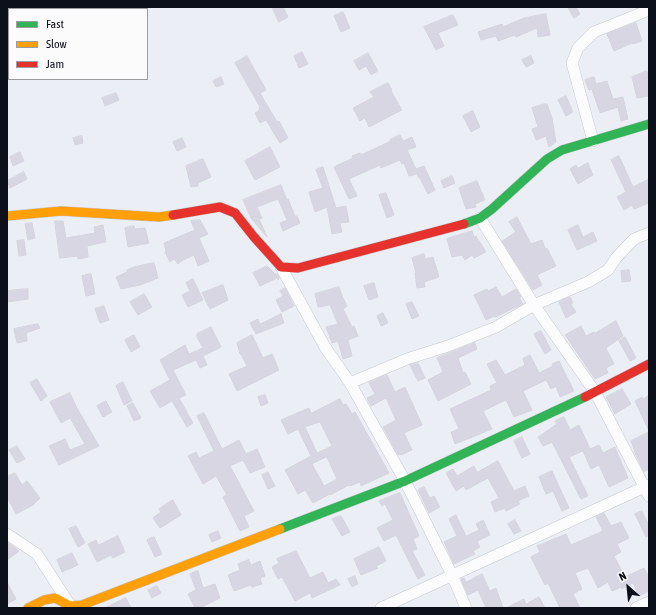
<!DOCTYPE html>
<html>
<head>
<meta charset="utf-8">
<style>
	body { margin:0 }
	#map { position:relative; width:656px; height:615px; overflow:hidden; background:#eceef5; font-family:"Asap Condensed",sans-serif }
	canvas { display:block }
	.frame { position:absolute; inset:0; border:8px solid #0c101a; pointer-events:none }
	.legend { position:absolute; left:8px; top:8px; width:140px; height:72px; box-sizing:border-box; background:#fbfbfb; border:1px solid #9b9da1; margin:0; padding:5px 7px; list-style:none; font-size:12px; color:#0c101a }
	.legend li { display:flex; align-items:center; gap:8px; height:20px }
	.legend b { width:20px; border:1px solid #9b9da1 }
	.north { position:absolute; left:608px; top:567px; width:40px; height:40px; -webkit-text-stroke:3px #fbfbfb; paint-order:stroke; rotate:333deg; font-size:11px; font-weight:700; line-height:16px; text-align:center; color:#0c101a }
	.north::after { content:''; display:block; margin:auto; width:14px; height:18px; background:#0c101a; clip-path:polygon(50% 0,100% 100%,50% 72%,0 100%) }
</style>
</head>
<body>
<div id="map">
<canvas width="656" height="615"></canvas>
<div class="frame"></div>
<ul class="legend">
<li><b style="height:5px;background:#30b455"></b>Fast</li>
<li><b style="height:5px;background:#ff9f0a"></b>Slow</li>
<li><b style="height:5px;background:#e5322d"></b>Jam</li>
</ul>
<div class="north">N</div>
</div>
<script>
const ctx = document.querySelector('canvas').getContext('2d');
ctx.lineJoin = 'round';
function fillPath(path, color) {
  ctx.fillStyle = color;
  ctx.fill(path, 'evenodd');
}
function stroke(path, color, width, dash) {
  ctx.strokeStyle = color;
  ctx.lineWidth = width;
  ctx.lineCap = dash ? 'butt' : 'round';
  ctx.setLineDash(dash || []);
  ctx.stroke(path);
}
const building = new Path2D(`
	M272,7H283L288,17L279,22Z
	M568,7H576L580,14L574,18Z
	M343,12L350,28L341,32L334,16Z
	M546,14L550,35L538,37L537,28L516,37L515,35L498,41L496,36L481,40L478,32L502,24L503,27L524,18Z
	M453,15L458,25L438,33L444,46L436,50L424,27Z
	M636,23L642,41L633,44L632,43L614,51L607,34Z
	M302,52L308,64L299,68L294,56Z
	M368,53L378,71L371,75L366,66L359,70L354,61Z
	M247,56L266,90L260,93L277,122L279,121L288,138L280,143L266,120L260,123L255,113L260,110L259,108L260,107L235,63Z
	M531,56L534,63L526,67L522,60Z
	M647,71L649,76V96L637,98L632,77Z
	M221,77L224,84L216,87L213,81Z
	M594,77L596,84L607,81L613,99L623,97L628,119L621,121L618,107L600,113L592,89L589,90L585,80Z
	M388,83L392,90L391,91L402,110L369,127L365,118L360,121L353,108L374,97L370,92Z
	M116,93L119,100L105,106L102,98Z
	M566,96L573,112L566,116L558,100Z
	M544,104H547L552,118L556,142L549,147L546,136L536,140L532,129L538,127L532,108Z
	M473,111L480,127L471,132L463,116Z
	M400,135L403,141L412,137L416,147L407,150L416,169L424,166L435,190L428,194L420,178H419L417,174L409,176L404,163L402,164L400,160L381,168L380,165L349,179L357,196L349,199L334,167L353,158L352,156L360,153L361,155L391,141L390,140Z
	M82,136L83,143L75,145L73,138Z
	M182,138L186,147L177,151L173,142Z
	M270,147L280,167L255,180L245,161Z
	M20,152L24,161L13,166L10,157Z
	M619,156L633,187L649,179V203L634,209L632,205L624,210L617,197L626,192L611,160Z
	M203,159L211,177L198,183V186L191,187L186,166Z
	M588,163L593,175L578,184L570,169L576,165L578,168Z
	M323,167L336,208L346,206L349,222L340,223L342,232L332,234L327,207L315,212L309,192L323,188L316,170Z
	M24,172L27,179L10,188L7,181Z
	M452,176L455,183L444,188L441,181Z
	M477,181L485,200L475,204L476,207L466,209L459,188Z
	M281,185L287,200L288,199L295,216H297L300,223L283,231L280,223L287,220L278,199L257,207L262,218L259,219L267,237L251,218L243,200Z
	M386,193L394,215L387,218L379,195Z
	M517,217L531,244L542,240L545,249L547,248L556,266L537,275L542,285L533,290L502,241L516,232L509,222Z
	M200,220L208,234L199,238L209,261L198,266L194,255L183,260L178,264L174,259L170,262L165,252L166,251L164,243L195,230L191,221Z
	M55,221H63L66,238L95,233L94,227L103,225L106,242L87,246L88,257L78,259V256L60,258Z
	M32,223L35,238L28,240L25,224Z
	M578,225L583,237L593,232L597,241L577,250L568,230Z
	M134,226L135,229L145,228L149,243L128,247L125,228Z
	M472,231L474,237L476,236L486,252L474,258L472,255L465,260L462,255L452,257L447,239Z
	M24,240L26,255L19,256L17,241Z
	M424,254L425,259L433,257L439,277L424,282L425,287L417,288L415,273H416L412,258Z
	M154,263L158,278L140,285L121,289L116,277L127,272V270L134,267Z
	M267,266L274,273L278,275L279,279L278,280L277,278L260,286L253,273Z
	M629,270L631,281L622,282L621,271Z
	M91,274L95,294L86,296L82,276Z
	M193,279L203,300L188,307L182,295L190,291L186,283Z
	M374,283L378,297L369,300L364,286Z
	M223,285L228,300L210,309L202,293Z
	M339,287L343,298L347,306L343,309L352,327L354,326L358,336L348,340L352,356L343,359L338,341L332,343L326,327L338,324L330,305L318,307L315,294Z
	M496,287L502,297L516,289L521,297H519L523,304L495,317L494,316L486,320L474,295L487,289L488,291Z
	M285,288L294,306L282,312L276,300L283,296L280,291Z
	M28,289V299L7,302V291Z
	M144,294L152,307L138,315L130,302Z
	M570,297L573,303L571,304L576,312L566,318L559,302Z
	M412,302L419,316L412,319L406,304Z
	M104,306L109,320L100,323L95,309Z
	M383,313L388,323L381,326L377,316Z
	M281,314L284,323L256,334L250,323L258,319L260,324Z
	M616,321L623,336L606,348L614,364L606,368L608,373L595,379L565,335L581,326L586,336L594,332L595,333Z
	M38,324L40,328L26,333L27,341L17,343L14,329Z
	M211,327L221,347L203,356L207,365L200,368L196,360L173,370L186,395L179,398L193,423L187,427L172,401L160,408L150,391L170,380L160,360L185,345L189,354L203,348L197,337V334Z
	M541,331L551,350L545,354L534,334Z
	M134,335L140,347L131,352L125,340Z
	M252,335L263,358L272,354L279,370L237,391L229,374L247,366L241,354H240L237,343Z
	M625,337L636,358L630,361L619,341Z
	M475,343L477,349L458,358L463,373L465,372L471,384L438,401L428,380L443,372L437,358Z
	M530,355L539,373L553,366L552,364L559,361L574,391L560,397L556,386L551,389L546,380L523,391L532,410L514,417L506,400L483,411L492,429L455,444L451,432L459,429L450,409L491,390L490,386L497,383L487,364L496,360L505,375L525,365L523,359Z
	M418,363L425,378L418,381L410,365Z
	M387,375L395,392L405,387L422,425L404,433L412,450L401,455L400,454L398,455L383,427L396,420L386,398L371,406L367,398L375,394L369,383Z
	M37,379L47,396L41,401L30,383Z
	M123,382L132,401L124,405L116,386Z
	M622,389L631,404L615,414L606,397Z
	M70,393L77,408L99,446L59,465L49,446L65,439L70,450L85,444L70,418L61,423L50,402Z
	M265,395L268,403L261,406L258,397Z
	M649,395V431L635,401L642,397L643,399Z
	M340,399L343,405L346,404L352,414L355,412L389,473L361,486L360,482L350,486L349,485L330,495V494L313,503L305,490L298,494L285,470L311,456L298,429L288,434L281,420L309,408L311,413ZM320,422L332,446L317,453L305,427ZM327,457L337,479L324,486L312,464Z
	M106,401L112,412L103,417L97,406Z
	M133,403L141,418L134,421L127,406Z
	M204,413L222,449L239,440L246,454L257,449L265,467L250,473L243,460L230,466L254,511L244,516L249,527L240,531L223,497L227,495L216,476L203,484L188,456L196,452L199,458L214,451L197,416Z
	M564,417L570,430L579,425L590,449L599,445L603,453L615,447L628,478L609,487L599,465L591,469L583,451L569,457L588,496L581,499L552,442L543,446L538,437L557,424L555,421Z
	M649,432V469L644,472L634,451H635L631,441Z
	M522,437L530,454L522,458L514,441Z
	M17,446L25,459L17,463L9,450Z
	M498,461L514,491L525,486L529,496L518,501L520,504L506,511L505,508L495,512L491,502L499,498L488,478L466,490L464,486L456,491L446,473L453,469L457,476L474,466L477,472Z
	M552,471L569,508L562,511L553,491L546,494L539,477Z
	M268,472L275,486L268,489L262,475Z
	M15,473L22,485L27,481L40,498L33,505L16,514L7,497V477Z
	M424,487L430,498L434,496L440,507L429,513L418,490Z
	M400,493L419,536L413,539L417,549L412,551L425,575L418,579L396,535L384,541L377,528L393,520L385,504L382,506L379,501Z
	M173,500L181,515L160,528L153,518L161,512L159,509Z
	M642,511L649,526V535L646,537L635,514Z
	M604,513L611,526L621,522L629,538L617,544L621,552L614,556L625,577L644,568L649,577V591L639,596L633,583L622,589L621,587L612,591L608,582L598,588L588,568L575,573L582,589L573,594L580,608H560L548,583L545,585L531,557L540,552L537,546L566,534L571,545L603,531L596,517Z
	M456,515L466,536L479,530L476,524L483,520L490,535L477,541L480,547L473,551L475,554L454,564L444,542L457,536L449,519Z
	M341,516L350,532L342,536L332,519Z
	M515,520L521,531L514,534L508,524Z
	M76,526L85,543L78,547L69,529Z
	M218,531L221,538L212,542L209,535Z
	M118,536L125,552L113,558L111,555L97,562L88,544L96,540L98,545Z
	M154,537L162,554L155,557L147,540Z
	M7,542L19,551L7,560Z
	M379,547L386,561L376,566L378,568L361,575L354,559Z
	M296,551L310,578L323,572L328,583L336,579L340,585L312,598L310,593L295,601L282,577L278,579L272,567L279,563L277,559Z
	M72,553L78,565L62,572L57,560Z
	M249,560L251,565L260,561L265,576L260,578L262,584L252,587L251,585L234,591L228,575L240,570L238,564Z
	M198,571L203,588L215,584L220,598L204,606L195,608L188,594L196,590L190,574Z
	M482,574L490,591L496,588L503,608H486L478,590L468,595L461,579L464,578L466,582Z
	M355,576L358,584L352,587L348,579Z
	M7,582L16,599L7,604Z
	M157,586L161,593L152,598L148,590Z
	M539,597L545,608H506L524,599L526,604Z
	M126,598L131,608H105L121,600Z`);
fillPath(building, '#d8d6e3');
stroke(building, '#d5d4dd', 1);
const street = new Path2D(`
	M593,141L572,63L578,48L594,32L649,10
	M480,218L534,305L595,392L649,496
	M281,267L325,347L350,383L405,481L452,575L466,608
	M350,383L407,359L448,346L496,327L534,305L588,282L608,270L616,258L634,239L649,233
	M7,534L37,554L70,605
	M381,608L649,485
	M636,608L649,602`);
const fast = new Path2D(`
	M464,224L480,218L492,209L547,159L562,150L649,124
	M280,529L405,481L585,397`);
const slow = new Path2D(`
	M7,216L61,211L159,217L173,215
	M28,608L44,600L55,598L70,606L82,605L280,529`);
const jam = new Path2D(`
	M173,215L220,207L235,213L254,237L281,267L298,268L464,224
	M585,397L649,364`);
stroke(street, '#c6c9d1', 12);
stroke(fast, '#c6c9d1', 10);
stroke(slow, '#c6c9d1', 10);
stroke(jam, '#c6c9d1', 10);
stroke(street, '#fcfcfe', 11);
stroke(fast, '#30b455', 9);
stroke(slow, '#ff9f0a', 9);
stroke(jam, '#e5322d', 9);
</script>
</body>
</html>
